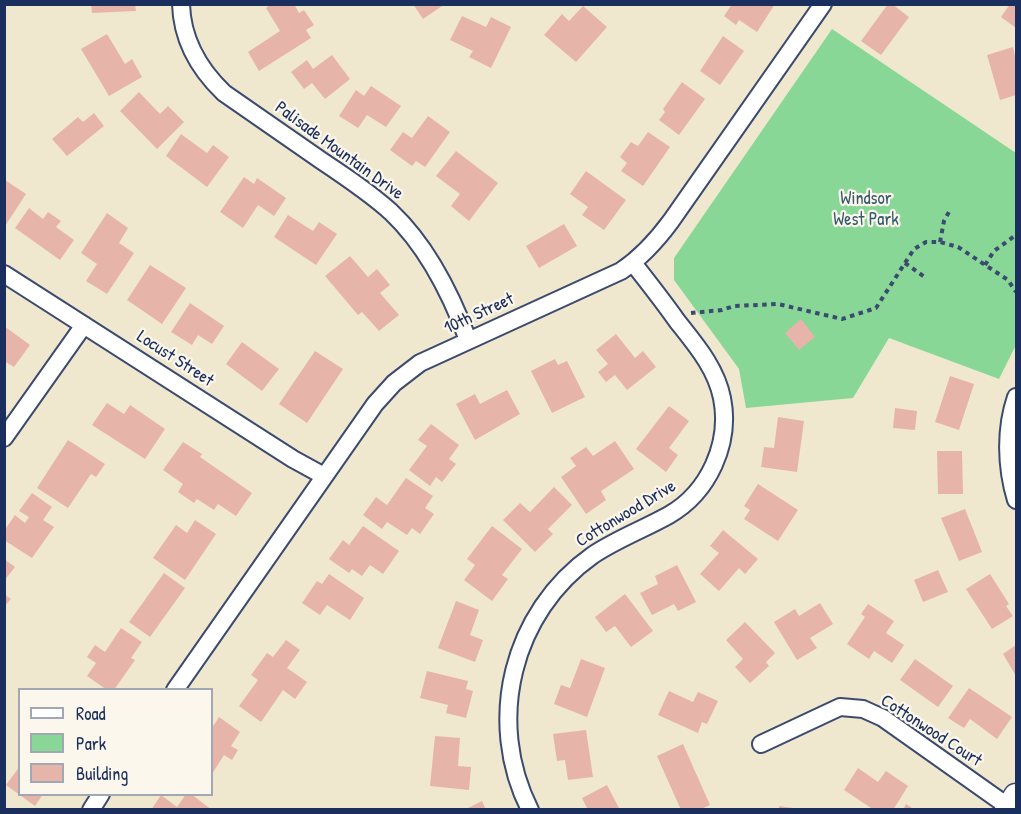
<!DOCTYPE html>
<html>
<head>
<meta charset="utf-8">
<style>
	body { margin:0 }
	#map { position:relative; width:1021px; height:814px; overflow:hidden; background:#f0e8ce; font-family:"Patrick Hand",sans-serif }
	canvas { display:block }
	.frame { position:absolute; inset:0; border:6px solid #1b2f5e; pointer-events:none }
	.legend { position:absolute; left:18px; top:688px; width:195px; height:108px; box-sizing:border-box; background:#fbf7ec; border:2px solid #a1a7b3; margin:0; padding:8px 10px; list-style:none; font-size:18px; color:#1b2f5e }
	.legend li { display:flex; align-items:center; gap:12px; height:30px }
	.legend b { width:30px; border:2px solid #a1a7b3 }
</style>
</head>
<body>
<div id="map">
<canvas width="1021" height="814"></canvas>
<div class="frame"></div>
<ul class="legend">
<li><b style="height:8px;background:#fff"></b>Road</li>
<li><b style="height:16px;background:#89d796"></b>Park</li>
<li><b style="height:16px;background:#e7b4a9"></b>Building</li>
</ul>
</div>
<script>
const ctx = document.querySelector('canvas').getContext('2d');
ctx.lineJoin = 'round';
function fillPath(path, color) {
  ctx.fillStyle = color;
  ctx.fill(path, 'evenodd');
}
function stroke(path, color, width, dash) {
  ctx.strokeStyle = color;
  ctx.lineWidth = width;
  ctx.lineCap = dash ? 'butt' : 'round';
  ctx.setLineDash(dash || []);
  ctx.stroke(path);
}
function drawText(font, color, halo, rows, align = 'center') {
  ctx.font = font + ' "Patrick Hand",sans-serif';
  ctx.lineWidth = 4.5;
  ctx.setLineDash([]);
  ctx.textBaseline = 'middle';
  ctx.strokeStyle = halo;
  ctx.fillStyle = color;
  for (const [text, x, y, turn = 0] of rows) {
    ctx.save();
    ctx.translate(x, y);
    ctx.rotate((+turn || 0) * Math.PI / 180);
    ctx.textAlign = isNaN(turn) ? turn : align;
    if (halo) ctx.strokeText(text, 0, 0);
    ctx.fillText(text, 0, 0);
    ctx.restore();
  }
}
fillPath(new Path2D(`
	M832,29L1016,153V345L999,379L889,338L853,398L746,408L739,369L674,280V258Z`), '#89d796');
fillPath(new Path2D(`
	M91,4H135L136,11L92,13Z
	M271,4H294L299,13L304,10L314,25L306,30L311,38L259,71L248,52L280,31L266,8Z
	M413,4H445L423,19Z
	M732,4H775L757,32L739,20L736,25L724,16Z
	M888,4H892L909,17L881,55L861,41Z
	M1010,4H1016V28L1001,17Z
	M583,6L607,27L576,62L544,35L562,14L569,21Z
	M462,16L486,27L491,17L511,27L491,68L469,57L473,51L450,40Z
	M107,34L125,64L132,59L142,77L109,96L81,49Z
	M723,36L744,51L720,85L700,71Z
	M1013,47L1016,60V95L1000,100L987,55Z
	M332,55L350,79L325,99L312,83L304,89L291,72L307,60L313,69Z
	M682,82L705,99L679,135L659,120L665,112L663,109Z
	M371,86L401,106L386,127L367,115L358,128L339,116L356,90L364,96Z
	M139,92L160,114L168,106L184,122L157,149L120,111Z
	M94,113L104,126L67,156L52,139L78,117L83,122Z
	M428,116L450,132L425,167L416,161L412,166L390,150L403,132L412,138Z
	M648,132L670,147L643,186L621,171L627,163L620,157L631,142L638,146Z
	M181,134L207,153L213,145L229,157L207,187L166,156Z
	M456,151L498,183L469,221L451,206L460,194L436,176Z
	M586,171L626,200L604,230L582,215L588,207L570,194Z
	M244,177L254,184L257,178L286,198L274,216L258,205L243,228L220,212Z
	M5,180L26,194L5,226Z
	M29,208L43,219L48,212L61,221L56,227L74,240L60,260L15,228Z
	M107,213L128,228L119,243L134,253L107,294L86,281L97,264L81,253Z
	M288,215L313,231L319,222L337,234L316,265L274,237Z
	M564,224L577,246L539,268L526,246Z
	M350,256L368,277L377,269L390,285L380,293L399,315L379,331L362,312L358,315L325,276Z
	M150,265L186,288L162,324L127,300Z
	M190,303L224,326L212,344L198,335L192,345L171,332Z
	M801,319L815,337L799,350L785,333Z
	M4,326L30,345L14,367L4,361Z
	M616,334L635,358L643,351L656,367L627,390L615,375L606,382L598,372L608,364L596,350Z
	M242,342L279,369L262,391L226,364Z
	M315,351L343,369L307,423L279,404Z
	M555,359L558,365L567,361L585,397L552,413L531,371Z
	M950,376L974,384L959,430L935,422Z
	M507,390L520,414L475,440L456,404L475,394L480,404Z
	M107,403L124,414L130,405L165,429L145,459L92,425Z
	M669,406L689,421L669,448L678,455L666,472L636,449Z
	M895,408L917,411L915,430L893,428Z
	M778,417L804,421L797,472L761,467L764,447L774,448Z
	M431,424L459,445L449,459L456,464L442,482L436,477L430,486L409,470L427,446L418,440Z
	M68,440L105,464L96,477L91,474L68,508L37,488Z
	M615,441L634,469L601,491L606,500L586,514L561,477L576,466L570,458L586,447L593,456Z
	M183,442L202,454L200,457L252,493L236,516L218,504L214,510L197,499L194,503L178,492L183,484L163,470Z
	M937,451H962L963,494H938Z
	M406,478L433,496L425,508L434,514L420,534L412,528L407,535L387,522L382,529L363,515L376,497L387,505Z
	M758,484L798,510L778,541L744,519L750,510L744,506Z
	M554,487L572,505L548,529L553,534L535,552L503,520L520,503L530,512Z
	M32,493L52,507L43,520L54,527L32,558L4,540V531L15,515L25,523L29,517L19,511Z
	M965,509L982,552L959,561L941,518Z
	M195,520L216,534L185,580L153,558L176,525L187,533Z
	M363,526L399,551L383,574L370,565L362,576L352,569L349,573L329,559L343,540L349,545Z
	M492,526L522,549L502,575L508,579L492,601L464,580L475,565L467,559Z
	M723,530L758,559L745,574L739,568L719,591L700,574L719,553L710,546Z
	M4,559L15,567L4,581Z
	M677,565L696,602L678,611L674,604L652,615L640,593L658,584L655,576Z
	M938,570L948,592L923,602L914,580Z
	M164,573L185,588L150,637L129,622Z
	M329,574L364,598L350,620L327,605L320,615L302,603L317,581L322,584Z
	M990,574L1009,604L1006,606L1013,616L992,629L966,589Z
	M4,594L11,599L4,607Z
	M625,594L653,631L631,647L615,626L606,632L595,617Z
	M456,601L479,610L470,635L483,640L475,662L438,648Z
	M820,603L833,624L810,638L817,648L797,660L774,622L795,609L799,616Z
	M868,604L894,621L886,633L904,645L892,663L874,651L869,659L847,644L865,617L861,614Z
	M745,622L775,653L766,662L769,666L750,683L735,667L743,659L726,640Z
	M121,628L142,642L131,658L135,660L114,690H107L87,676L96,663L87,657L95,645L105,652Z
	M286,640L300,650L287,668L307,682L295,699L283,690L261,722L239,706L258,680L251,675L267,653L273,657Z
	M1016,645V676L1003,654Z
	M581,659L605,668L587,717L554,704L561,685L570,688Z
	M915,659L953,686L938,707L900,680Z
	M427,671L468,681L466,689L473,691L466,718L446,713L448,705L420,698Z
	M969,688L1012,717L997,739L970,719L964,728L948,718Z
	M669,691L693,702L698,692L718,701L707,724L702,722L698,733L658,715Z
	M219,717L240,732L231,746L238,750L232,760L224,755L212,774V728Z
	M586,730L593,777L568,780L565,760L557,761L553,734Z
	M435,736L460,738L458,766L471,767L469,790L430,786Z
	M683,744L710,805L699,810H681L657,756Z
	M20,766V794H43L35,806L6,785Z
	M858,768L878,782L886,771L908,786L893,810H874L844,790Z
	M607,785L620,810H588L582,798Z
	M186,794H191L212,810H151L161,795L177,807Z
	M482,801L486,810H464Z
	M906,804L915,810H903Z
	M779,806L793,808V810H779Z`), '#e7b4a9');
const street = new Path2D(`
	M181,4C182,40 199,69 224,93C257,116 289,138 322,161C346,177 370,193 391,212C428,247 451,294 468,340
	M4,274L293,459L324,476
	M1016,397C1005,429 1006,467 1016,500
	M4,438L84,325
	M175,690L375,404L394,383L420,363L621,271C642,257 657,240 671,221L823,4
	M761,744L840,707L863,709L883,718L1013,810
	M91,810L101,794
	M530,810C485,721 512,612 593,555C617,539 644,529 669,515C709,492 731,443 722,398C716,368 696,345 677,321C663,301 648,282 633,263`);
const secondary = new Path2D(`
	M1007,810L1016,796`);
stroke(street, '#3b4b6f', 20);
stroke(secondary, '#3b4b6f', 27);
stroke(new Path2D(`
	M940,242L944,221L950,210
	M905,263L926,278
	M985,265L994,251L1016,235
	M691,313L722,310L734,306L778,304L842,319L876,308L914,249L926,242H940L958,247L1008,280L1016,292`), '#3b4b6f', 4, [4.5, 4.5]);
stroke(street, '#fff', 16);
stroke(secondary, '#fff', 24);
drawText('18px', '#1b2f5e', '#fbf7ec', [
	["Palisade Mountain Drive",339,151,36],
	["10th Street",479,314,-25],
	["Locust Street",175,359,33],
	["Cottonwood Drive",626,514,-31],
	["Cottonwood Court",931,731,33]
]);
drawText('18px', '#36596c', '#fbf7ec', [
	["Windsor",866,199],
	["West Park",866,220]
]);
</script>
</body>
</html>
